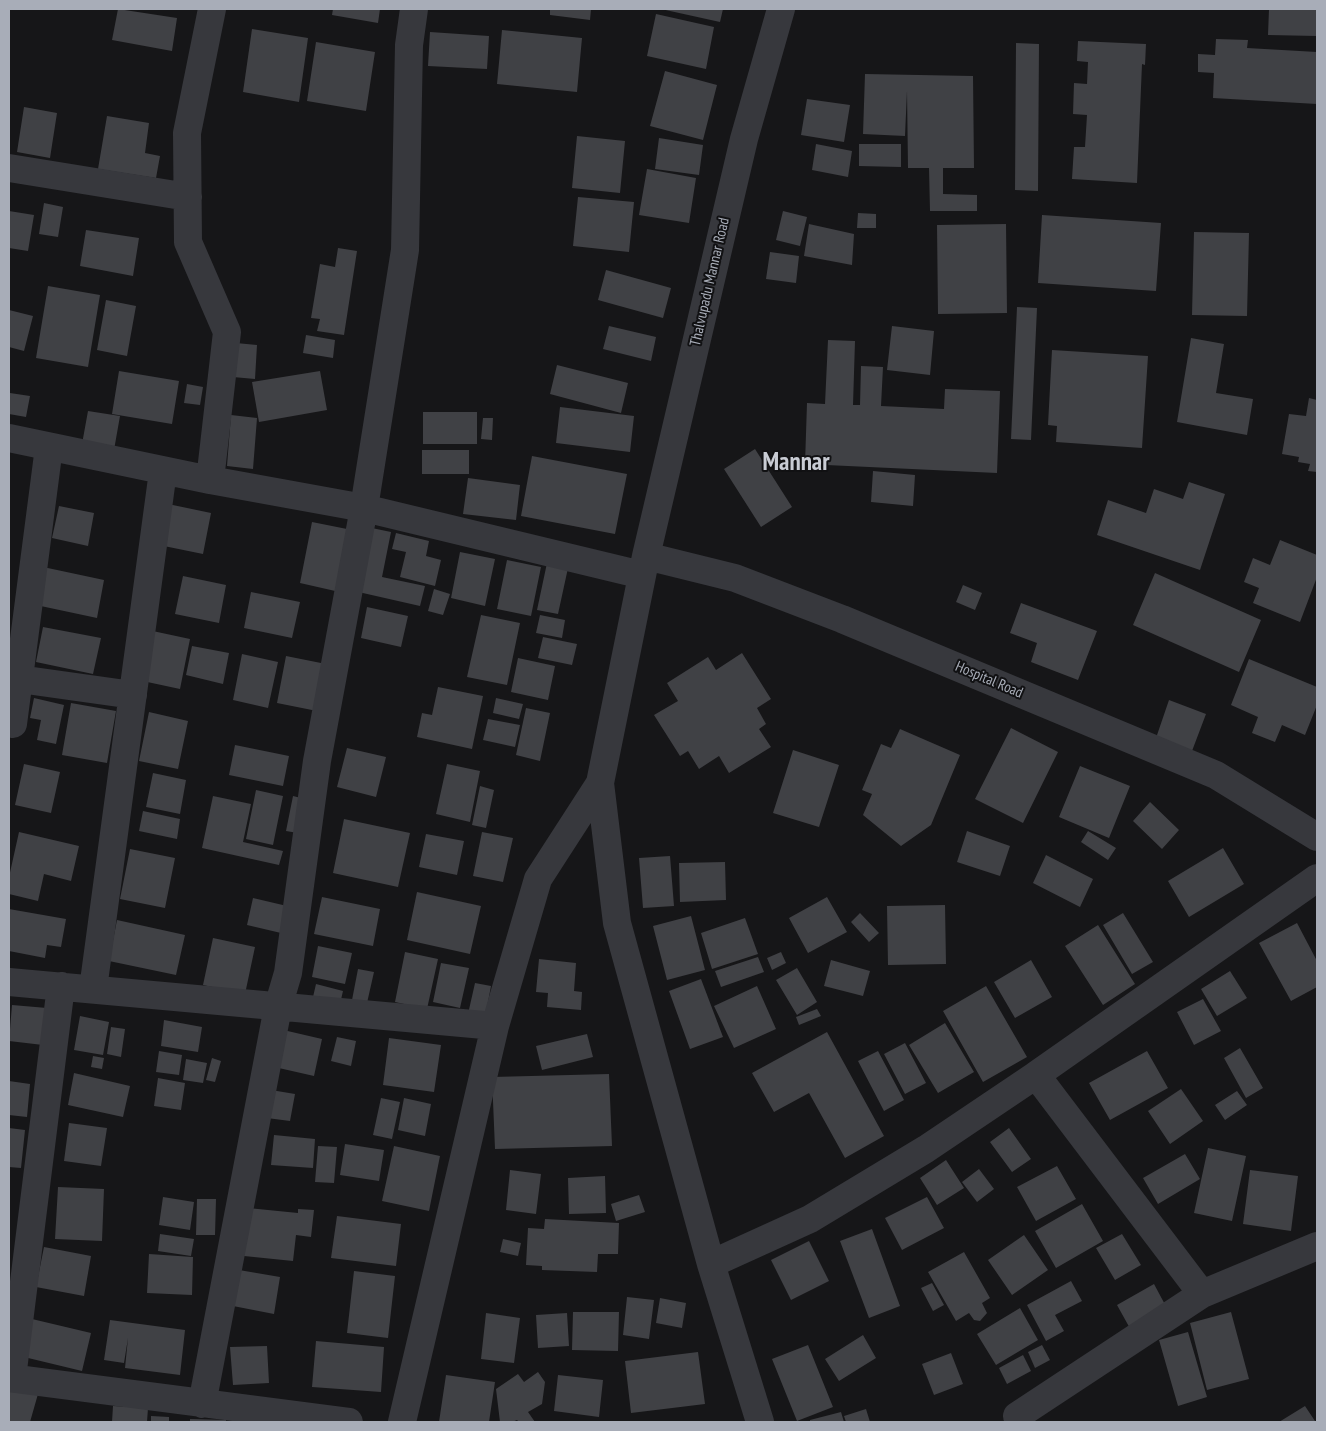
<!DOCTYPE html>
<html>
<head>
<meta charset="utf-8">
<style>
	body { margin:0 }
	#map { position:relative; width:1326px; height:1431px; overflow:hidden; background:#161618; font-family:"PT Sans Narrow",sans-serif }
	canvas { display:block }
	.frame { position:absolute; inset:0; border:10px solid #a8adb8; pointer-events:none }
</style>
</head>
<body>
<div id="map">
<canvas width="1326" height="1431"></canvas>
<div class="frame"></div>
</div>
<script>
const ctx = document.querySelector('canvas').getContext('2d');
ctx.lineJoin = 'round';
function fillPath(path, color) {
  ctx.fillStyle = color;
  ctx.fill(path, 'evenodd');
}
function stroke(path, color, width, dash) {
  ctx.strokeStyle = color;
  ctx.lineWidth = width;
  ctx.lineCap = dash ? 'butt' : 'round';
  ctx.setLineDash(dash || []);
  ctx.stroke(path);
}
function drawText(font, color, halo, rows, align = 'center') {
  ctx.font = font + ' "PT Sans Narrow",sans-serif';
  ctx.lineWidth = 4;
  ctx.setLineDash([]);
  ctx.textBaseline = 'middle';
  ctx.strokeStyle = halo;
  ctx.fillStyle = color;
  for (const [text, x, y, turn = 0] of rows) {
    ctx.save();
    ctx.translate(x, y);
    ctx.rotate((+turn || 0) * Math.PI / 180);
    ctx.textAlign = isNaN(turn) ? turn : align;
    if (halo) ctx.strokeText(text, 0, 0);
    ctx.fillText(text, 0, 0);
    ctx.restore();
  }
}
fillPath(new Path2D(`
	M118,9L177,18L172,51L112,40Z
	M333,9H380L378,23L332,15Z
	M550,9H591L590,20L550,15Z
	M661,9H723L720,22Z
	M1269,9H1317V36L1268,35Z
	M656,14L714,27L706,69L647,56Z
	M252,29L308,38L299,102L243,92Z
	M502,30L582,38L577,92L497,84Z
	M430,32L489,36L487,69L428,66Z
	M1216,39L1248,40L1247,48L1317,52V104L1213,98L1214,73L1198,72V54L1215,55Z
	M1078,41L1146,44L1145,65L1142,64L1137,183L1072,179L1074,147H1085L1087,115L1073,114L1074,83L1087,84L1088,62L1077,61Z
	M316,42L375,52L366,111L307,101Z
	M1016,43L1039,44L1038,191L1015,190Z
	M665,71L717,85L703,140L650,126Z
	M865,74L973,76L974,168H943V194L977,195V211H930L929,168H908L907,91L905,136L863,134Z
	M807,99L850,105L844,142L801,135Z
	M24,107L57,113L50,158L17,152Z
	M107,116L149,123L145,153L160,156L156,178L98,169Z
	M577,136L625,141L620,193L572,188Z
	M659,138L703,145L699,175L655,169Z
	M816,144L852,151L848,177L812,170Z
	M859,144H901V167L859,166Z
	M647,169L696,178L689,223L639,215Z
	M578,197L634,202L629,252L573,246Z
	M44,203L63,207L58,237L39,234Z
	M9,211L34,215L28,251L9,248Z
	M783,211L807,217L800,246L776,240Z
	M858,213L876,214V228H857Z
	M1042,215L1161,223L1156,291L1038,283Z
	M809,224L854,234L852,265L804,256Z
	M1006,224L1007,313L938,314L937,225Z
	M86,230L139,238L133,276L80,266Z
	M1194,232L1249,233L1247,316L1192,315Z
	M338,248L357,251L344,335L317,331L320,319L311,318L320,264L335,267Z
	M770,252L799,256L796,283L766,279Z
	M606,270L671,288L663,318L598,300Z
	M48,286L100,295L88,367L36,358Z
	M106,300L136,306L127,356L97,350Z
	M1017,307L1037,308L1031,440L1011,439Z
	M9,310L33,316L24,351L9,347Z
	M609,326L656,337L651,361L603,349Z
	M892,326L934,331L930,375L887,370Z
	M306,335L335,340L333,358L303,353Z
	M1191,338L1224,344L1216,393L1253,399L1247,435L1177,422Z
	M828,340L855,341L853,405H860L861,366L883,367L881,406L944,409L945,389L1000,391L997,473L805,464L807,403L825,404Z
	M236,343L257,345L255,379L233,377Z
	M1052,350L1148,356L1142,448L1056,442L1057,426L1048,425Z
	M557,365L628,383L621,413L550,394Z
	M119,371L179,381L172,424L112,414Z
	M320,371L327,410L259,422L252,382Z
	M187,384L203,387L200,405L184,403Z
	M10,393L30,396L26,417L9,414Z
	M1309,398L1317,400V472L1308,471L1310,464L1298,462L1299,457L1282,454L1289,414L1306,416Z
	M560,407L634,416L630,452L556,443Z
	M88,411L120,416L114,450L82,444Z
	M423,412H477V444H423Z
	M231,415L257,418L253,469L227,466Z
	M483,418H493L492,440L481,439Z
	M755,449L792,507L761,527L724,469Z
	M422,450H469V474H422Z
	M532,456L627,474L615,534L521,516Z
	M873,471L915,475L913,506L871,502Z
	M468,478L520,485L516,520L463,514Z
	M1189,482L1225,494L1200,570L1097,535L1108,500L1146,513L1154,489L1183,499Z
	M168,504L211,513L203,554L159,545Z
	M59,506L94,513L88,546L52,538Z
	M312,522L357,531L344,593L300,583Z
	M367,527L391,532L382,577L425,586L420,606L354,591Z
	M396,533L429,541L426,556L441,560L435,586L400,577L406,552L392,549Z
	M1280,540L1317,555V577L1300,622L1253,603L1259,588L1244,582L1253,558L1270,565Z
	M460,552L495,559L485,606L451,598Z
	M507,560L541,567L531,616L497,609Z
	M547,563L568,568L558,614L537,610Z
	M43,567L104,580L97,618L36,605Z
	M1155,573L1261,620L1239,672L1133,625Z
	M183,576L226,585L219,623L175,614Z
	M963,585L982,593L975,610L956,602Z
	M434,589L450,594L443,615L428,611Z
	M251,592L300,602L292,638L244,628Z
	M1021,603L1097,631L1078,680L1031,662L1037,643L1010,633Z
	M367,607L408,616L401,647L361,638Z
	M481,615L520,623L507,685L467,677Z
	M540,615L565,620L562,638L536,633Z
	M43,627L101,638L93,674L36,662Z
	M148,630L190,639L180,689L138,680Z
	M543,637L577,644L572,665L538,658Z
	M192,646L229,653L223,684L186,675Z
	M742,653L771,699L757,708L766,724L759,729L771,747L729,773L719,756L699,769L688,751L680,756L654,715L678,701L667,683L708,657L716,670Z
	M242,654L278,662L268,708L233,700Z
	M286,656L326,664L317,711L277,703Z
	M518,658L555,666L548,700L511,692Z
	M1249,659L1317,687V705L1305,735L1282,725L1275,742L1252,733L1258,717L1231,705Z
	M438,687L483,696L472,749L417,737L422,713L432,715Z
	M34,698L64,705L56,744L37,740L41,720L30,718Z
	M496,698L523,704L519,719L493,713Z
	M1169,700L1206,714L1192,751L1156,738Z
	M71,703L116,711L107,763L62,755Z
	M526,708L550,713L540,761L516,755Z
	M149,712L188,721L178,769L139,761Z
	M488,719L520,725L515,747L483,740Z
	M1011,728L1058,752L1023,823L975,799Z
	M900,729L960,755L931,825L901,846L863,815L872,794L862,790L881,744L891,748Z
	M235,745L289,756L283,786L229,775Z
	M347,748L386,757L376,797L337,787Z
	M793,750L839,765L819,827L773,813Z
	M24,764L60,772L51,813L15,805Z
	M447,764L480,771L470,822L436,814Z
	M1080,766L1130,786L1109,838L1059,817Z
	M153,773L186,780L180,814L146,807Z
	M480,786L494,790L486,828L472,825Z
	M256,790L283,796L273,845L246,839Z
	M213,796L251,804L243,842L283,851L279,865L202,848Z
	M293,796L305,799L298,833L286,831Z
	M1150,802L1179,830L1162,849L1133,821Z
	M143,811L180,819L177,839L139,831Z
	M344,819L410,833L398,887L333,873Z
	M967,831L1010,846L1000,876L957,862Z
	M1088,831L1116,848L1108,860L1081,842Z
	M19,832L79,846L71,881L44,874L38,901L9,894V877Z
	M482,832L513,838L503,882L473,876Z
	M426,834L464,841L457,875L419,867Z
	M1223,848L1244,884L1189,917L1168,881Z
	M130,849L175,858L165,908L120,899Z
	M1046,855L1093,879L1080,907L1033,883Z
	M670,856L674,906L643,908L639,858Z
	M725,862L726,900L680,902L679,863Z
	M417,892L481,906L470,954L407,940Z
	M322,897L380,909L373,946L314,934Z
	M827,897L847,932L808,953L789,918Z
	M253,898L287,906L281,933L247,925Z
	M945,905L946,964L888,965L887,906Z
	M9,909L66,919L61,947L47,945L45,958L9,951Z
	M860,913L879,933L869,942L851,922Z
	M1123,913L1153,962L1132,974L1103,925Z
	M691,916L705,970L667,980L653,926Z
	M745,918L758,954L712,969L701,933Z
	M117,920L185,935L176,975L109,961Z
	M1297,923L1317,961V987L1291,1001L1259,943Z
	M1098,925L1135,984L1103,1005L1065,946Z
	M213,938L255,947L245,994L203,985Z
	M318,946L352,953L345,984L312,977Z
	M405,952L438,959L427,1009L395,1002Z
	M781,952L786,963L772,970L767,958Z
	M758,957L764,972L721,987L715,971Z
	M539,959L576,963L574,991L582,992L581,1010L547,1007L548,993L536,992Z
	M831,960L870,971L863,996L824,986Z
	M1031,960L1052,997L1015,1018L994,982Z
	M441,963L469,968L460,1008L433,1002Z
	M797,968L817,1002L797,1015L776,980Z
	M358,969L374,972L367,1003L352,1000Z
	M1230,971L1247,998L1217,1016L1201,989Z
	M701,979L723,1037L690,1049L669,991Z
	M475,983L491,986L485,1018L468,1014Z
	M316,984L343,991L340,1004L313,997Z
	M757,986L776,1029L734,1048L714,1006Z
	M986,986L1027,1057L983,1082L943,1011Z
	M1203,999L1221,1031L1194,1045L1177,1012Z
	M12,1005L47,1008L43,1045L9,1041Z
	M817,1009L821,1016L799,1025L796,1017Z
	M80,1016L109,1022L103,1055L74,1050Z
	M164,1020L202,1027L198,1052L161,1046Z
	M945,1023L974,1072L938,1093L909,1045Z
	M111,1027L125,1029L121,1057L107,1054Z
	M279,1029L322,1039L314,1076L270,1066Z
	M827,1032L884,1136L845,1158L809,1093L774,1112L752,1073Z
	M587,1034L593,1057L542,1070L536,1046Z
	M337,1037L356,1041L351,1066L331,1061Z
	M389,1038L441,1045L434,1092L383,1085Z
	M905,1043L926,1083L905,1094L884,1054Z
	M1240,1048L1263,1088L1246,1098L1224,1058Z
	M159,1051L182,1055L179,1075L156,1072Z
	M878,1051L904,1100L884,1111L858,1061Z
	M1147,1051L1168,1088L1110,1120L1089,1083Z
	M93,1056L104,1058L102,1069L91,1067Z
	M212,1058L221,1061L215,1082L206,1080Z
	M186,1059L207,1063L203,1083L183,1080Z
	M74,1073L130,1086L123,1117L68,1105Z
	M609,1074L612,1146L495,1149L492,1077Z
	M158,1078L185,1083L181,1110L154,1106Z
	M9,1081L30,1084L27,1117L9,1115Z
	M1181,1089L1203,1121L1170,1144L1148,1111Z
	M271,1090L295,1094L290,1121L267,1118Z
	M1237,1091L1247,1105L1225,1120L1215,1105Z
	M381,1098L400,1102L392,1139L373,1135Z
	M404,1098L431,1104L425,1136L398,1130Z
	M69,1123L107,1128L101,1166L64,1161Z
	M9,1128L25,1130L21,1168L9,1167Z
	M1009,1128L1031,1159L1012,1172L990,1142Z
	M274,1135L315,1139L313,1168L271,1165Z
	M345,1144L384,1150L379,1181L340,1175Z
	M318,1146L337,1147L334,1183L315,1182Z
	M394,1146L440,1156L429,1211L382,1201Z
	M1208,1148L1246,1156L1232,1221L1194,1213Z
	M1185,1154L1200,1179L1158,1204L1143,1178Z
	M946,1160L964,1188L937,1205L920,1178Z
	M1057,1166L1076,1199L1036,1221L1017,1187Z
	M979,1169L994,1189L977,1202L962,1182Z
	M510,1170L541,1174L536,1214L506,1210Z
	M1250,1170L1298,1176L1291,1231L1243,1224Z
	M605,1176L606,1213L569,1214L568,1178Z
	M58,1187L104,1189L102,1241L55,1239Z
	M639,1195L645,1212L616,1221L611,1204Z
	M163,1197L194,1202L190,1230L159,1225Z
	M927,1197L944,1228L902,1250L885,1218Z
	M197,1199H216L215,1235H196Z
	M1082,1204L1103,1241L1056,1268L1035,1231Z
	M248,1208L298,1213V1209L314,1210L311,1237L296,1235L293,1261L244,1256Z
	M337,1216L401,1224L396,1266L331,1258Z
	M545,1219L619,1223L618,1254H598L597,1272L542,1270V1266L526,1265L528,1228L544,1229Z
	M872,1229L900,1306L869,1318L840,1241Z
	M160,1234L194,1239L191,1256L158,1251Z
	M1122,1234L1141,1265L1115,1280L1096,1248Z
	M1024,1235L1048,1270L1012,1295L988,1260Z
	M503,1239L521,1243L518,1256L500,1252Z
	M809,1241L829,1281L791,1300L771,1260Z
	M44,1247L91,1256L84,1296L36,1287Z
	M964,1252L990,1298L982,1303L987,1313L980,1321L974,1320L969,1313L956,1321L928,1272Z
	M149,1254L193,1257L192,1295L147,1293Z
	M239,1270L280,1277L274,1314L233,1306Z
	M354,1271L395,1276L388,1338L347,1333Z
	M1071,1281L1082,1301L1055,1315L1064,1331L1046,1341L1027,1305Z
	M932,1283L944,1305L933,1311L921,1288Z
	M1154,1284L1169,1312L1132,1332L1117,1305Z
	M627,1297L654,1300L649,1339L623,1335Z
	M660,1298L686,1303L682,1328L656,1323Z
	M1020,1308L1038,1340L996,1365L977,1334Z
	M573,1312H619L618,1351L572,1350Z
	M1231,1312L1249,1379L1207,1390L1190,1323Z
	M486,1313L520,1318L514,1363L481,1359Z
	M567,1313L569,1346L538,1348L536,1315Z
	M32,1319L91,1333L82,1371L24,1357Z
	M110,1320L185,1330L180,1375L125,1368L128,1338L124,1363L104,1360Z
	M1188,1332L1207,1397L1178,1406L1159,1340Z
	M863,1335L876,1358L839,1381L825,1359Z
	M316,1341L384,1347L381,1392L312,1387Z
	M808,1345L833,1407L797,1421L772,1359Z
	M1042,1345L1050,1360L1035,1368L1028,1352Z
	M267,1346L269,1383L233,1385L230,1347Z
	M698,1352L705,1404L631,1413L625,1361Z
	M951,1353L963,1384L934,1395L922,1364Z
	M1023,1355L1031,1371L1007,1384L999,1368Z
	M538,1372L545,1382L542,1404L528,1412L535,1422H519L517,1420L512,1422H500L496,1389L518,1374L524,1382Z
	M446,1375L495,1382L489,1422H439Z
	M558,1375L603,1380L599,1417L554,1411Z
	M9,1390L38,1394L30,1422H9Z
	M113,1406L148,1408L147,1422H112Z
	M1305,1406L1315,1421L1314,1422H1279Z
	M866,1409L870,1422H846L844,1416Z
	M841,1412L844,1422H810V1420Z
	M151,1416L169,1417V1422H151Z
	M190,1419L226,1420V1422H190Z`), '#404145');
stroke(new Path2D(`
	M9,168L188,197
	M9,438L210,480L364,508L642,575
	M210,480L227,332L188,242L187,133L212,9
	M646,556L735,578L842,619L1216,775L1317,837
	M19,679L133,695
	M13,724L49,447
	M1317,878L1036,1075L1202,1294L1317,1246
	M9,982L495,1026
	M93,989L163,471
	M711,1264L810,1219L926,1149L1036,1075
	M9,1378L349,1422
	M12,1378L61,986
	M202,1404L278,1007L288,973L317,761L364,508L405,250L409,45L414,9
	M1017,1416L1202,1294
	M402,1422L495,1026L538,879L600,783
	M760,1422L711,1264L617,923L600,783L646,556L744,139L781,9`), '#37383d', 28);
drawText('15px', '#a8adb8', '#111113', [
	["Thalvupadu Mannar Road",710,282,-77],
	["Hospital Road",989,680,23]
]);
drawText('bold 25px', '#c9ccd4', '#111113', [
	["Mannar",796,463]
]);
</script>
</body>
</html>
